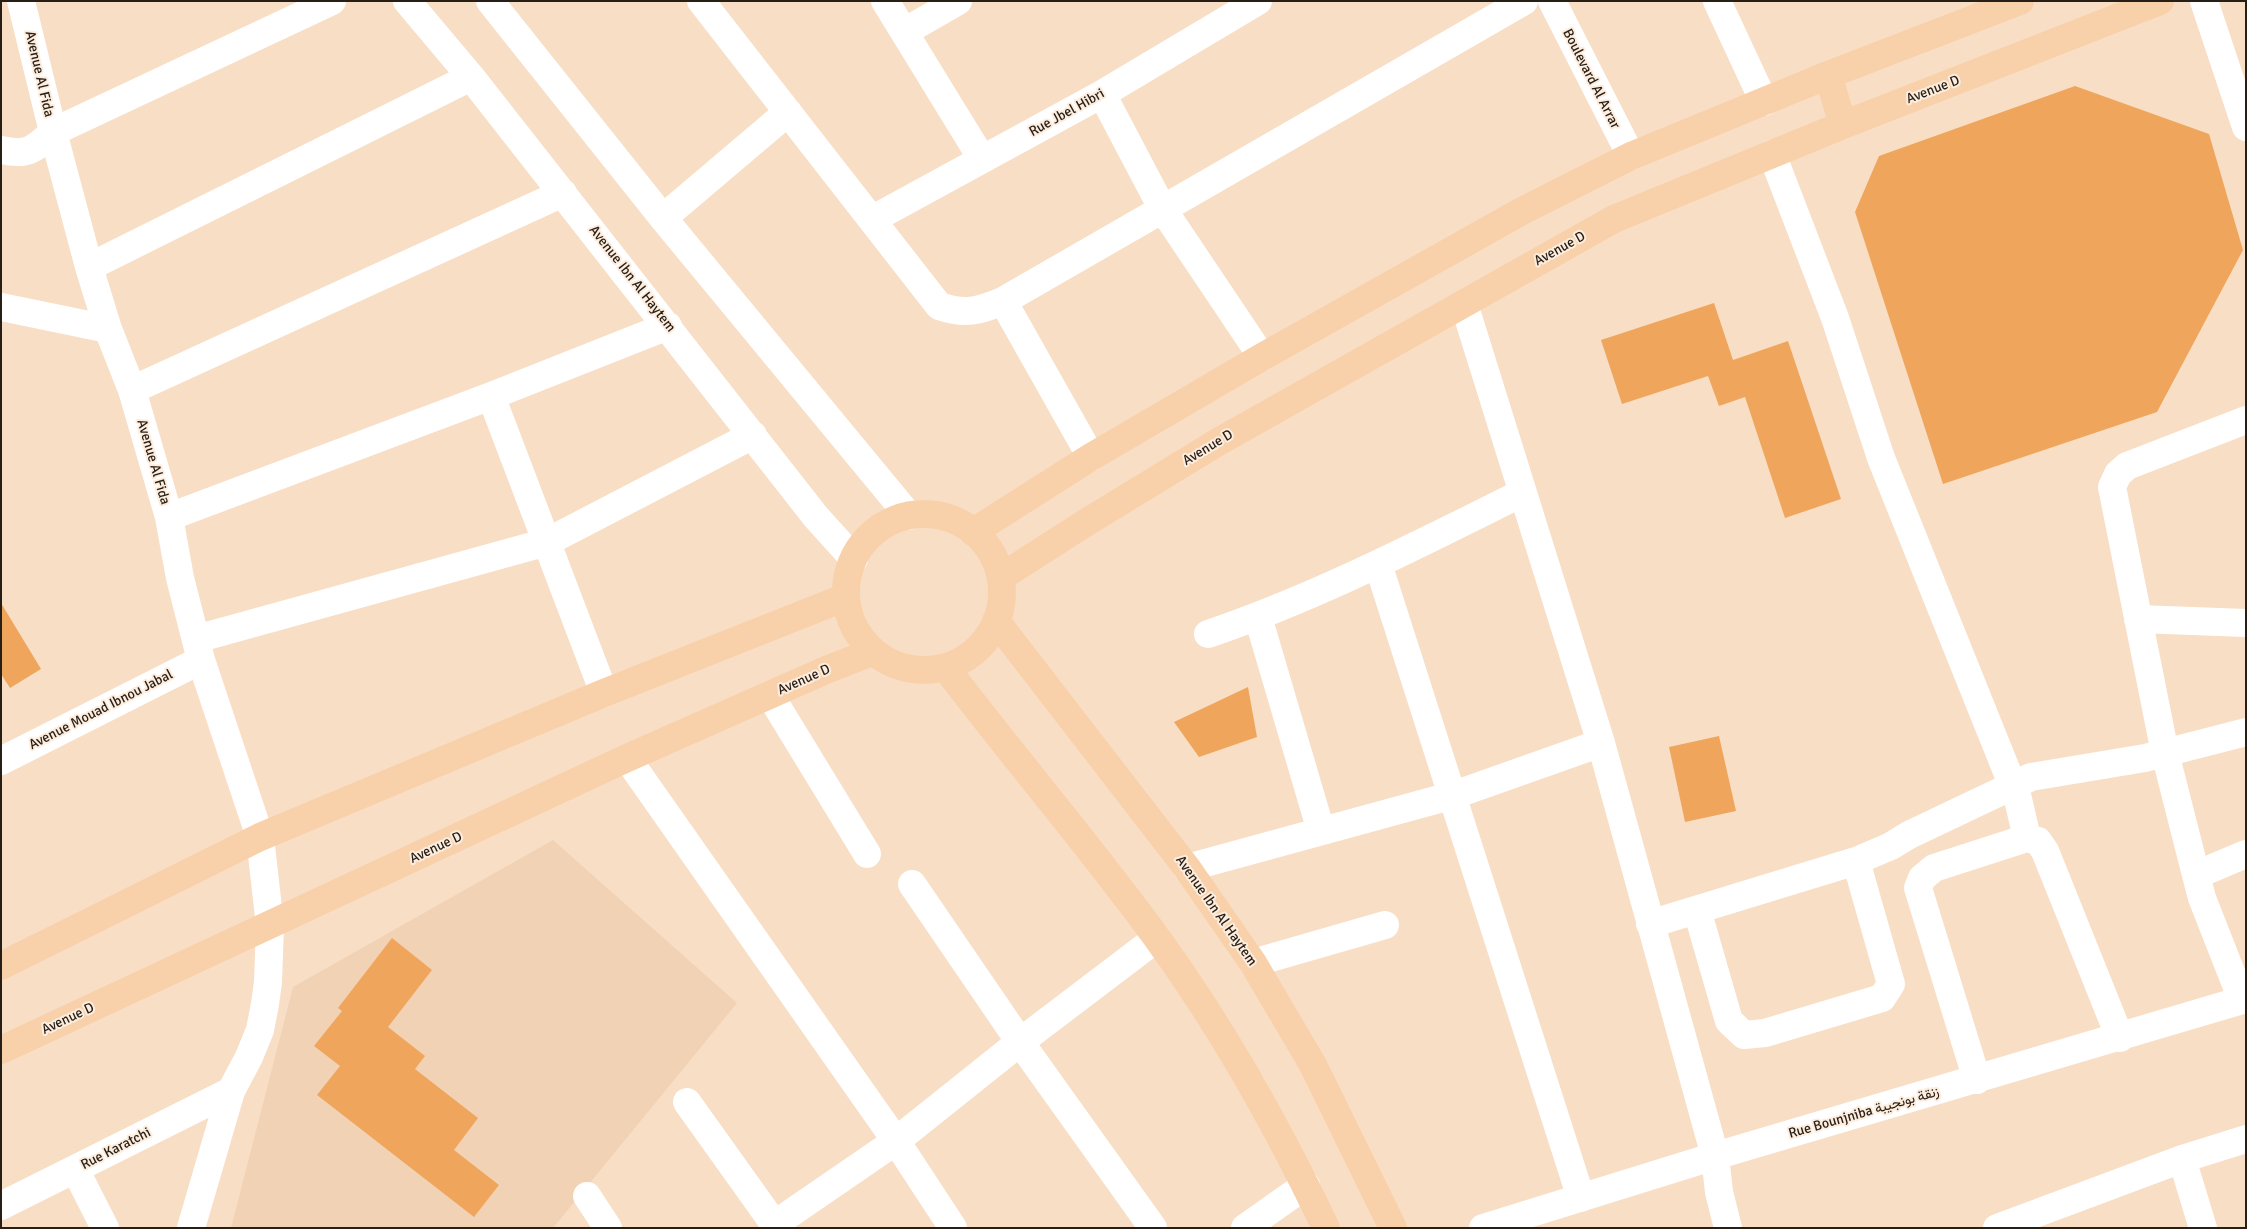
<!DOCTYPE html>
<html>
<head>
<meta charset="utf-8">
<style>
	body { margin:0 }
	#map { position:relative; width:2247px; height:1229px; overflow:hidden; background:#f8dec5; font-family:Signika,sans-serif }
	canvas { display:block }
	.frame { position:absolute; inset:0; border:2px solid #271e15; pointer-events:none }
</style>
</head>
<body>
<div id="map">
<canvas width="2247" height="1229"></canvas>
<div class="frame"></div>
</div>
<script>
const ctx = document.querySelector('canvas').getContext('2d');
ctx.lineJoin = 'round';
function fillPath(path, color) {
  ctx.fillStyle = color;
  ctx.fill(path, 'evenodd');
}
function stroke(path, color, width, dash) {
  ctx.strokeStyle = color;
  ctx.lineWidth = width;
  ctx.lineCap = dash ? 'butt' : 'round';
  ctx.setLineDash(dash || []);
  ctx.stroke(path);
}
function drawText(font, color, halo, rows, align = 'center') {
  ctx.font = font + ' Signika,Vazirmatn,sans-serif';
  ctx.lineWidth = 4;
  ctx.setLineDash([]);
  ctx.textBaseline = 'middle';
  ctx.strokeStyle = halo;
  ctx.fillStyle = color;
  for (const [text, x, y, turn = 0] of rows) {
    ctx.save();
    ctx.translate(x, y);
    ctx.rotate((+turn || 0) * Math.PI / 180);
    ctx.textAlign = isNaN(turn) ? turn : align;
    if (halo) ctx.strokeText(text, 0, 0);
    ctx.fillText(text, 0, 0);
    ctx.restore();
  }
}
fillPath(new Path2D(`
	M553,840L737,1003L553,1228H231L293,987Z`), '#f2d2b5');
fillPath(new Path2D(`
	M2075,86L2209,134L2243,250L2157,412L1943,484L1855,212L1879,156Z
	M1714,303L1733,360L1788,341L1841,499L1785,518L1745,397L1719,406L1708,376L1622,404L1601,340Z
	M1,603L41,669L10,688L1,674Z
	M1248,687L1257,737L1199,757L1174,722Z
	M1719,736L1736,811L1685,822L1669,747Z
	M392,938L432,970L388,1027L425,1056L415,1069L478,1118L454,1150L499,1185L474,1217L317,1095L340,1066L314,1046L342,1011L338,1008Z`), '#efa65c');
stroke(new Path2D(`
	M21,1L53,132L89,267L108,329L132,390L169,517L180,578L201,660L260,837L270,926L268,982L265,1004L260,1030L249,1057L231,1091L191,1228
	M407,1L471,77L816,517L854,559
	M490,1L663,218L909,516
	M701,1L939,306C965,315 979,311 1003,301L1524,1
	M885,1L982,159
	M1552,1L1631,156
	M1717,1L1764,102
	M2204,1L2246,127
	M904,32L958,1
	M1102,94L1162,208L1262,357
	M1,150C27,156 34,150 53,132L332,1
	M1772,154L1835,318L1881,458L2018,799L2027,838
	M663,218L788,112
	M873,219L1102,94L1258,1
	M89,267L471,77
	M1003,301L1091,457
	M1464,304L1601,743L1715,1156L1719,1192L1728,1228
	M1,307L108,329
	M132,390L563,193
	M491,396L604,693
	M169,517L491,396L668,326
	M1378,564L1581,1198
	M1258,617L1321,831
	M2138,619L2246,623
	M1208,634C1317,597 1419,544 1522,493
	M196,639L547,542L753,435
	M770,695L867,854
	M627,758L896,1141L953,1228
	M1,761L201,660
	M1187,868L1454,795L1601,743
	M2196,875L2165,753L2112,487L2118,474L2127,466L2246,420
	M912,884L1020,1042L1153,1228
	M1697,910L1729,1021L1744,1035L1765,1033L1882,998L1891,984L1856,861
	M1650,924L1856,861L1891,846L1909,835L2031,777L2145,758L2246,732
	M1253,963L1385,925
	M2242,1000L2202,898L2196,875L2246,854
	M1977,1080L1918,888L1922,878L1934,868L2027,838L2038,841L2045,851L2120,1038
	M687,1102L777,1228
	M2182,1159L2203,1228
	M75,1169L105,1228
	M587,1196L608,1228
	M1,1206L231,1091
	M775,1224L896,1141L1020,1042L1157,938
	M1245,1228L1306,1185
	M1483,1228L1715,1156L2246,999
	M1997,1228L2182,1159L2246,1139`), '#fff', 28);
stroke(new Path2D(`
	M1828,75L1843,125
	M846 592a78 78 0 1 1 156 0a78 78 0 1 1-156 0Z
	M973,532L1091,457L1262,357L1522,211L1631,156L1828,75L2020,1
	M1001,577L1087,522L1218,442L1614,219L1843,125L2160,1
	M996,621L1187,868L1253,963L1313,1065L1393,1228
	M946,668C1015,759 1090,846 1157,938C1223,1029 1278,1127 1326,1228
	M1,966L260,837L604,693L846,597
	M1,1050L627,758L826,670L872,652`), '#f8d1aa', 28);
drawText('14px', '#271e15', '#fdedde', [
	["Avenue Al Fida",39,74,77],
	["Boulevard Al Arrar",1591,79,63],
	["Avenue D",1933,90,-21],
	["Rue Jbel Hibri",1067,113,-29],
	["Avenue D",1560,249,-29],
	["Avenue Ibn Al Haytem",632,279,52],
	["Avenue D",1208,448,-31],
	["Avenue Al Fida",153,462,74],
	["Avenue D",804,680,-24],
	["Avenue Mouad Ibnou Jabal",101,710,-27],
	["Avenue D",436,848,-25],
	["Avenue Ibn Al Haytem",1216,911,55],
	["Avenue D",68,1019,-25],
	["Rue Bounjniba زنقة بونجيبة",1864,1113,-16],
	["Rue Karatchi",116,1149,-27]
]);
</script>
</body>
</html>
